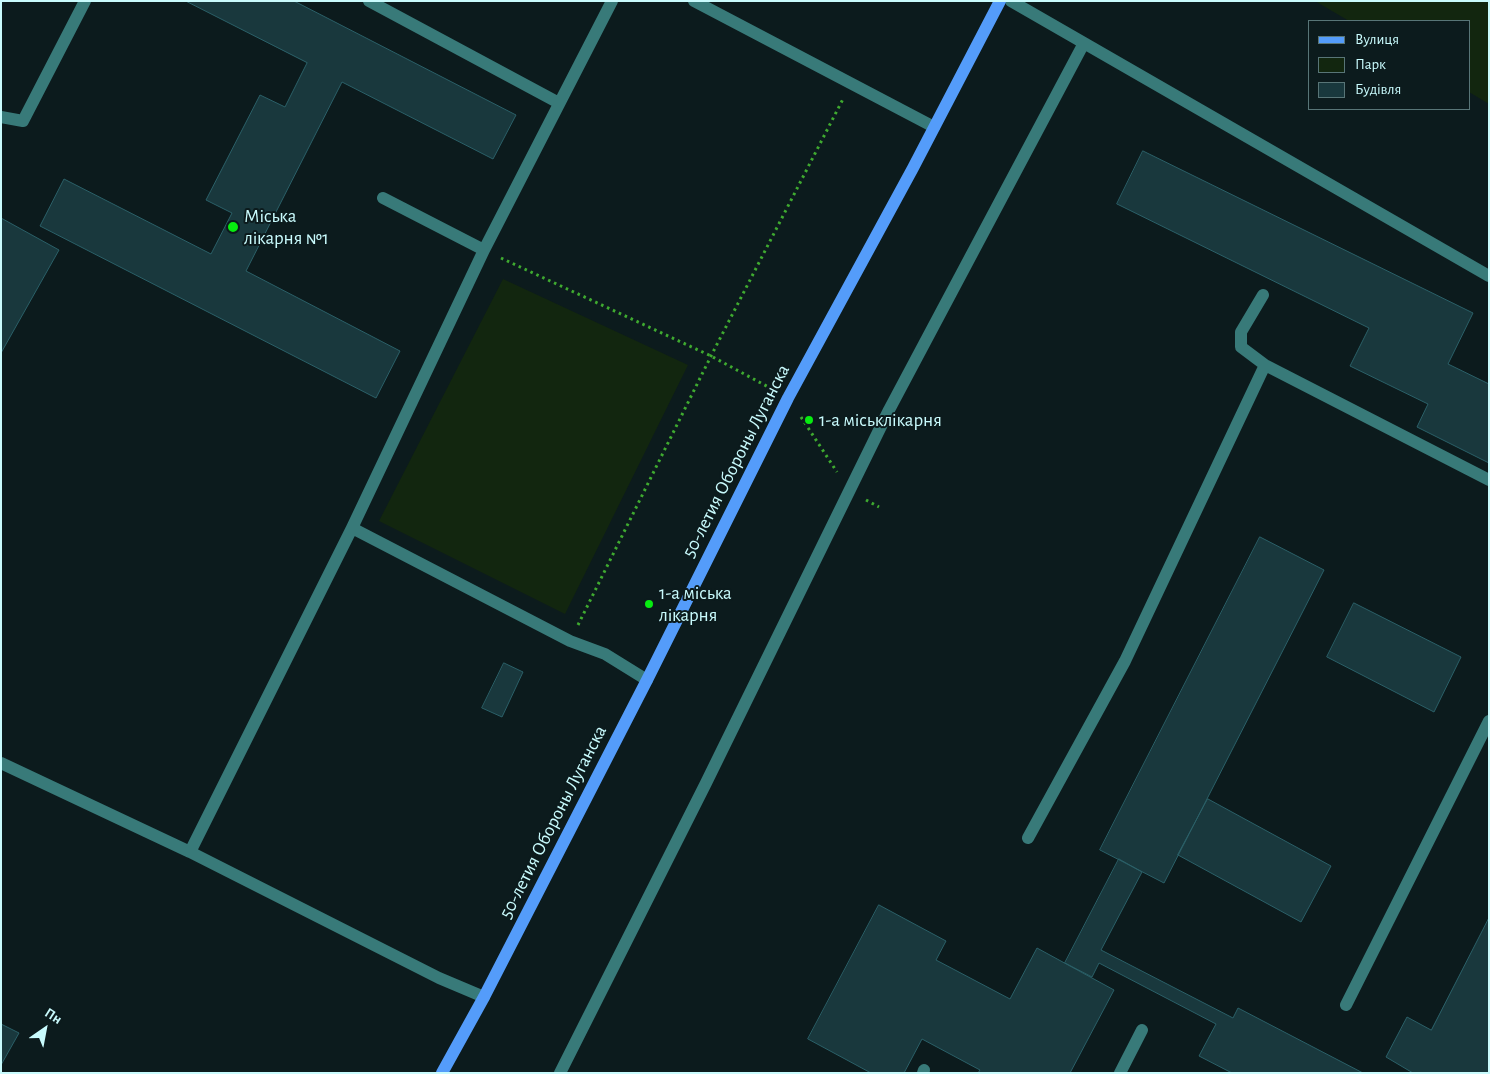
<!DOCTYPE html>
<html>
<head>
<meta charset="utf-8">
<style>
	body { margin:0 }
	#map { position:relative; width:1490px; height:1074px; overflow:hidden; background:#0c1b1d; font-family:"Alegreya Sans",sans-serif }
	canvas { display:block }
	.frame { position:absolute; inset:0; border:2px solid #c9fbfd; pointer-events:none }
	.legend { position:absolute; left:1308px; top:20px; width:162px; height:90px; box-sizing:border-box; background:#0c1b1d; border:1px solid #587577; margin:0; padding:6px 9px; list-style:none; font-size:15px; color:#c9fbfd }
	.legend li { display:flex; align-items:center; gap:10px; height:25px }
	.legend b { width:25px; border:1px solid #587577 }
	.north { position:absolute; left:20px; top:1004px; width:50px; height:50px; -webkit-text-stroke:4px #0c1b1d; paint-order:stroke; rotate:33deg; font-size:14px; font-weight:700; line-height:20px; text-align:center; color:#c9fbfd }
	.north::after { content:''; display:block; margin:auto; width:18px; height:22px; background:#c9fbfd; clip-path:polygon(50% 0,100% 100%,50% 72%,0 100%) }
</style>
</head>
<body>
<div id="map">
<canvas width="1490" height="1074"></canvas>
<div class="frame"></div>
<ul class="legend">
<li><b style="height:6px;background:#549cfa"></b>Вулиця</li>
<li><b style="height:14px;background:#12260f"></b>Парк</li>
<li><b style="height:14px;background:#19383d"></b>Будівля</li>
</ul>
<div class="north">Пн</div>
</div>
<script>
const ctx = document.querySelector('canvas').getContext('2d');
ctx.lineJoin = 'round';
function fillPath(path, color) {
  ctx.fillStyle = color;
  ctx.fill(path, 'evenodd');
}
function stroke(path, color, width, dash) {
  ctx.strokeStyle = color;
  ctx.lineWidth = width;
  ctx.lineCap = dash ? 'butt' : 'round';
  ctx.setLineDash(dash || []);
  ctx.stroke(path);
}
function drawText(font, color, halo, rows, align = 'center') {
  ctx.font = font + ' "Alegreya Sans",sans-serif';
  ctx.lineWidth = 4;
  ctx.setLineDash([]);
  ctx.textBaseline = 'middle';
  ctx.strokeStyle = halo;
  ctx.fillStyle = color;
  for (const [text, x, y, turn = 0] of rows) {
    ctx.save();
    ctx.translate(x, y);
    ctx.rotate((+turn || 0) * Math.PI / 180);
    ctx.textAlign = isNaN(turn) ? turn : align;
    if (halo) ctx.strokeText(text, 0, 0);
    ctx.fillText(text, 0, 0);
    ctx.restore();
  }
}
fillPath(new Path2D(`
	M1315,1H1489V104L1469,92V21H1349Z
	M503,279L688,365L565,614L379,521Z`), '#12260f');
const building = new Path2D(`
	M186,1H294L516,115L493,159L342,82L246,271L400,351L376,398L40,226L64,179L211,254L232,213L206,200L260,95L285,107L307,63Z
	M1143,151L1473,313L1448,364L1489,384V463L1417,427L1428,404L1350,366L1369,328L1117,204Z
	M1,218L59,250L1,353Z
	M1260,537L1324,570L1164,883L1100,850Z
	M1354,603L1461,657L1434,712L1327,657Z
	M504,663L523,672L502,717L482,708Z
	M1208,799L1331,866L1301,922L1178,855Z
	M1119,859L1142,872L1101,950L1233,1018L1238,1008L1363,1073H1232L1199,1056L1216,1024L1099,963L1092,977L1065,963Z
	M879,905L946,941L936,960L1010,999L1037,948L1114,990L1070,1073H978L980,1070L922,1039L904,1073H871L808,1039Z
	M1489,918V1073H1413L1386,1057L1407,1017L1431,1030Z
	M1,1024L19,1033L1,1065Z`);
fillPath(building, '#19383d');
stroke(building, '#2b6068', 1);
stroke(new Path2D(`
	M501,258L711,356L772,389
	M801,417L837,472
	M866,500L879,507
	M578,625L711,356L843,99`), '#3faa30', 3, [2.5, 4]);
stroke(new Path2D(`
	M369,1L559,103
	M694,1L934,127
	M1011,1L1489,276
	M1,117L23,121L85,1
	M383,198L484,250
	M1263,295L1241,332V347L1265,365
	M352,528L570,641L605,654L647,680
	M1,763L190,852L439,978L484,997
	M1028,838L1125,661L1265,365L1489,480
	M190,852L352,528L484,250L612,1
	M1346,1005L1489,721
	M560,1073L706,783L889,410L1084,43
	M923,1073L924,1070
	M1120,1073L1142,1030`), '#387a79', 12);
stroke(new Path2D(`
	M442,1073L484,997L647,680L788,398L913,168L1000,1`), '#549cfa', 12);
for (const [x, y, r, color] of [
	[233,227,6,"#07ec10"],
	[809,420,5,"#07ec10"],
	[649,604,5,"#07ec10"]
]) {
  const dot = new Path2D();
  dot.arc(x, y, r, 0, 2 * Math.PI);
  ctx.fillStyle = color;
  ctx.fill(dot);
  stroke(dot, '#0c1b1d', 2);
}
drawText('19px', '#c9fbfd', '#0c1b1d', [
	["Міська",244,216],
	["лікарня №1",244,238],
	["1-а міськлікарня",819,420],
	["1-а міська",659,593],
	["лікарня",659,615]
], 'left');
drawText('19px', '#c9fbfd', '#0c1b1d', [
	["50-летия Обороны Луганска",736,461,-63],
	["50-летия Обороны Луганска",553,822,-63]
]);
</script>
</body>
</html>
